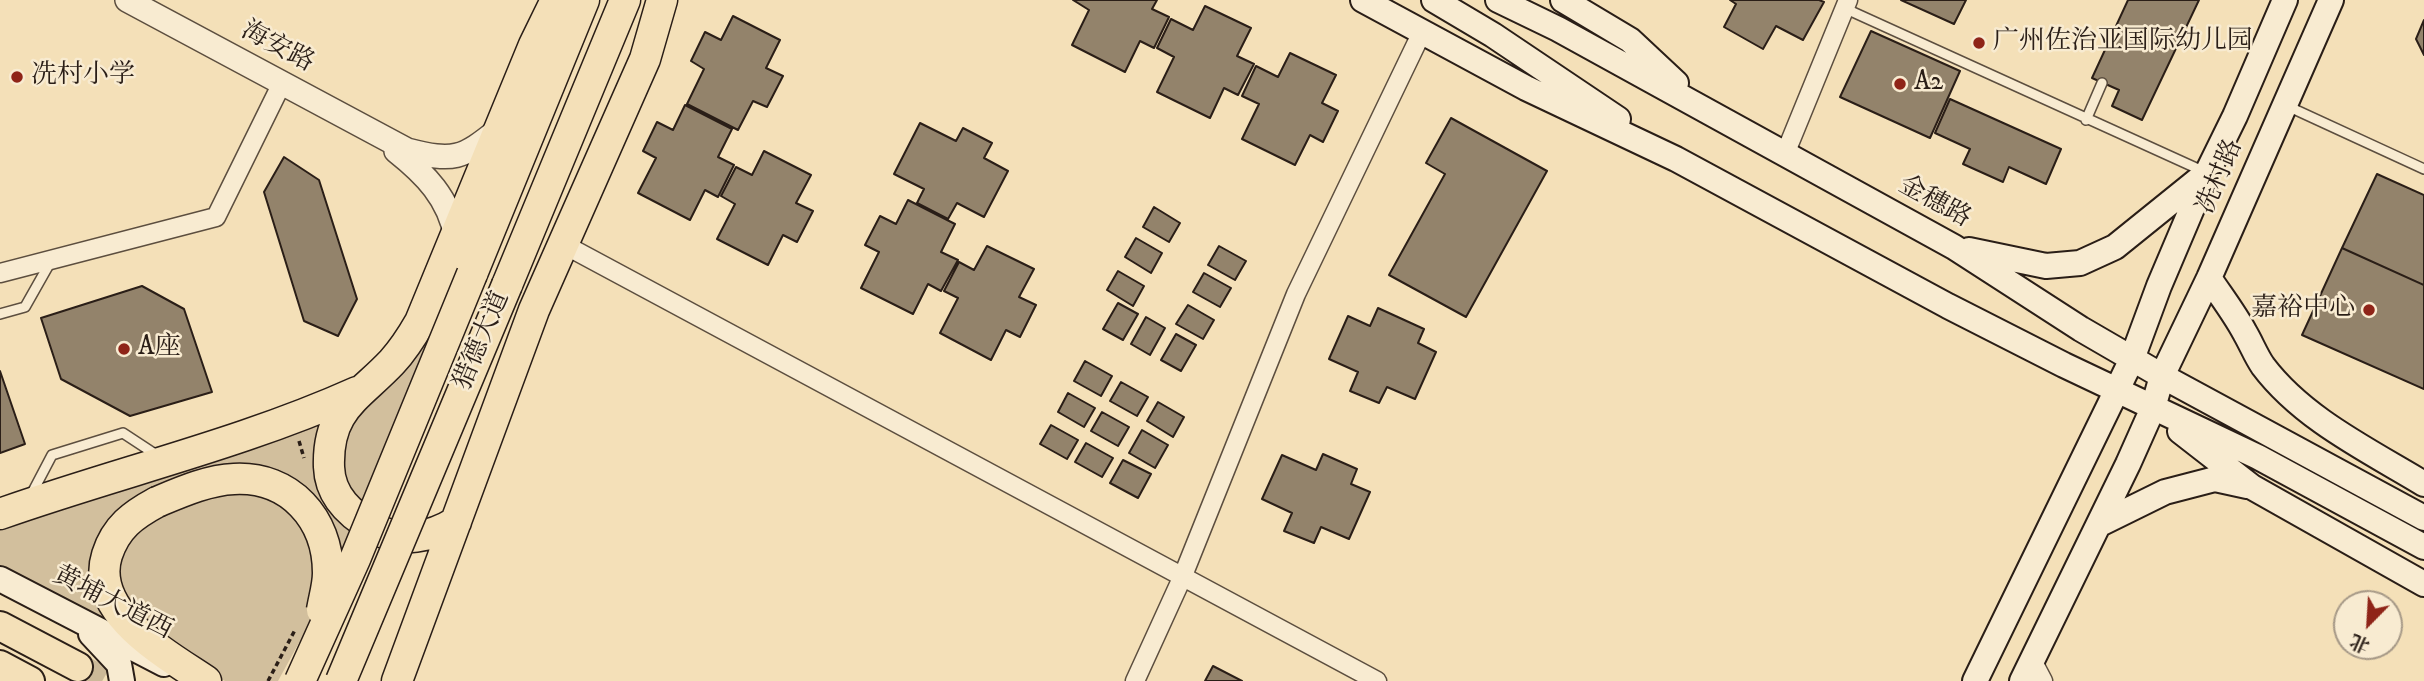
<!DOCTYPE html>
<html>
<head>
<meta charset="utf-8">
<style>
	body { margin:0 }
	#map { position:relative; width:2424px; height:681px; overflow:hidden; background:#f4e0b8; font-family:"IM FELL DW Pica","Noto Serif SC",serif }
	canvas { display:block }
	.north { position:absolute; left:2333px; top:590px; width:70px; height:70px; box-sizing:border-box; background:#f8ebd1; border:2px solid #a69987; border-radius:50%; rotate:204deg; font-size:19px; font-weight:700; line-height:28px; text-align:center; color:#2a1e17 }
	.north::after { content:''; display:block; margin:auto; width:24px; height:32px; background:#8f2418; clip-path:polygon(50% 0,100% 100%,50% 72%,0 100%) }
</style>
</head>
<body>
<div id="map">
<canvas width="2424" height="681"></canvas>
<div class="north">北</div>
</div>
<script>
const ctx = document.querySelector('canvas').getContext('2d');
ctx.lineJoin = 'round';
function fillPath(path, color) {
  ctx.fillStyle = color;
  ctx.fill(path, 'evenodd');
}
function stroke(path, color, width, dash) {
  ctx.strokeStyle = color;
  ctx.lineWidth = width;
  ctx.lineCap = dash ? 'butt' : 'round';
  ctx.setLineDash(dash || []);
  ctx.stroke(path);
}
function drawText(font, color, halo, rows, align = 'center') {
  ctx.font = font + ' "IM FELL DW Pica","Noto Serif SC",serif';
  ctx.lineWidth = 5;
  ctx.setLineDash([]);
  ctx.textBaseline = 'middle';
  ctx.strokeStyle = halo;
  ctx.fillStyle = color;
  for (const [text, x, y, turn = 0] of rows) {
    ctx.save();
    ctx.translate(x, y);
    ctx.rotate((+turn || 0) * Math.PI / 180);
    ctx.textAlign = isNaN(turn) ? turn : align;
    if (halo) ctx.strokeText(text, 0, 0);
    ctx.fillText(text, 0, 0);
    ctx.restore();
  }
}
fillPath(new Path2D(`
	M448,312L341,566L278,681H225L0,571V523L397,370Z`), '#d2bf9d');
const building = new Path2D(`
	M1073,0H1157L1152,9L1169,17L1154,48L1140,41L1125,72L1072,45L1089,10Z
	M1730,0H1819L1824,2L1803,40L1776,26L1763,49L1724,27L1736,4Z
	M1901,0H1966L1954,24Z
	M2128,0H2199L2142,120L2112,106L2119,90L2092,78Z
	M1205,6L1251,28L1237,56L1254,64L1238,95L1224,88L1210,118L1157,92L1174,57L1157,48L1171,19L1193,30Z
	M733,16L780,40L766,68L783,76L767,107L753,101L738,130L687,104L704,69L691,61L705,32L721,40Z
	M2424,20V55L2416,39Z
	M1871,31L1960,71L1930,138L1840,97Z
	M1290,53L1336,75L1322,103L1338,111L1323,142L1310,135L1295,165L1242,139L1259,104L1242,96L1256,66L1278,77Z
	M1950,99L2061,149L2046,184L2009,167L2003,182L1963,164L1970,149L1935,133Z
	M685,105L732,129L718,157L734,165L718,197L705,190L690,220L638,193L656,158L643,151L657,122L673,130Z
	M1451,118L1547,171L1466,317L1389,275L1445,174L1426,163Z
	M920,123L956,141L963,128L992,143L984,158L1008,171L984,217L957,203L948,219L917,203L924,189L894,174Z
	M764,151L811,175L796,203L813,211L797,242L783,235L768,265L717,239L735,204L721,196L736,167L752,175Z
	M284,157L319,180L357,299L338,336L304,321L264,192Z
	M2377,174L2424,195V285L2342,248Z
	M908,200L955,224L941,252L958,260L941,291L928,284L913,314L861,288L879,252L865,245L880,216L896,224Z
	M1154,207L1180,223L1169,242L1143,227Z
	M1136,238L1162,253L1151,273L1125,257Z
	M987,246L1034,269L1019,297L1036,305L1020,337L1006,330L991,360L940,333L958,298L944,291L959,262L974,270Z
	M1219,246L1246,261L1235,280L1208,265Z
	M2342,248L2424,285V389L2302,335Z
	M1118,271L1144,286L1133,306L1107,290Z
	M1204,273L1231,288L1220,307L1193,292Z
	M142,286L184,309L212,392L130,416L61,379L41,318Z
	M1118,303L1138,314L1123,340L1103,329Z
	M1188,305L1214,320L1203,339L1176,324Z
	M1378,308L1424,329L1418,343L1436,352L1415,399L1387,387L1379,403L1350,391L1358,372L1329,359L1348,316L1370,326Z
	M1146,317L1165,328L1150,355L1131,344Z
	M1176,334L1196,345L1181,371L1161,360Z
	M1085,361L1112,376L1101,396L1074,381Z
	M0,371L25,444L0,453Z
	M1121,382L1148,397L1137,416L1110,401Z
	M1068,393L1095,408L1084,427L1058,412Z
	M1158,402L1184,417L1173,437L1147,421Z
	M1102,412L1129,427L1118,446L1091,431Z
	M1051,425L1078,440L1067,459L1040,444Z
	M1142,430L1168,445L1155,468L1129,453Z
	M1086,443L1113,458L1102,477L1075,462Z
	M1323,454L1357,469L1351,484L1370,492L1349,539L1321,527L1314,543L1284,531L1292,513L1262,499L1282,455L1316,470Z
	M1123,460L1151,474L1138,498L1110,483Z
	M1213,666L1242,681H1205Z`);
fillPath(building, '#93836b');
stroke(building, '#2a1e17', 2);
stroke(new Path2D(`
	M78,667L103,681`), '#ccb998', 28, [28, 14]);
const service = new Path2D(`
	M1844,8L2205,172
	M2285,105L2424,169
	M2086,120L2102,83
	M0,314L25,307L51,261
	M31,495L52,455L123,433L158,456`);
const minor = new Path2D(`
	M1785,154L1848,0
	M563,244L1377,681
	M0,273L216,217L282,83
	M2032,660L2043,681
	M1135,681L1182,578L1296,294L1422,32`);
const tertiary = new Path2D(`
	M127,0L407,150C454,162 462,159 499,129
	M396,151C425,174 449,198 456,237`);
const secondary = new Path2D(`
	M1363,0L1526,88L1676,159L1948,306L2064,365L2258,457L2424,547
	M1434,0L1493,35L1618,119
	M1498,0L1558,29L1954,247L2081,329L2162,376L2424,518
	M1563,0L1630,40L1676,83
	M1969,250L2046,266L2080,263L2115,247L2203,176
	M2209,278C2221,296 2235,314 2245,333C2251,343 2256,356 2263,366C2303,419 2368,450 2424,484
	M2180,431L2252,487L2424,584
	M2100,524L2165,492L2215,479L2247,486
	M0,579L164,664
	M91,634L119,664L122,681
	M1975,681L2132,359L2159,286L2207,173L2235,116L2285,0
	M2022,681L2128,464L2153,408L2162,376L2209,278L2331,0`);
const primary = new Path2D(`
	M0,626L78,667
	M0,665L30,681`);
const trunk = new Path2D(`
	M472,274L584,0
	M507,285L625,0
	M157,502C133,515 116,527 107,555C89,612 166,654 206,681
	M0,514C119,472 241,444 357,392
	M456,522C432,537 401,544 374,528C351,515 330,497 329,467C327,409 358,398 392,362C403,350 412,336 420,322L534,45L556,0
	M397,681L534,310L645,59L662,0`);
stroke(service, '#5c4e3f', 12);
stroke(minor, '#5c4e3f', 21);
stroke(tertiary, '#5c4e3f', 26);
stroke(secondary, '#2a1e17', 28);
stroke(primary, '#2a1e17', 32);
stroke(trunk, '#2a1e17', 33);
stroke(new Path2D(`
	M299,441L304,458
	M268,681L295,630`), '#2a1e17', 3.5, [5, 3.5]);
stroke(service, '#f8ebd1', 9);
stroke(minor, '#f8ebd1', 18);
stroke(tertiary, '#f8ebd1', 23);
stroke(secondary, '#f8ebd1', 24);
stroke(primary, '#f4e0b8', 28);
stroke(trunk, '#f4e0b8', 30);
const trunkBridge = new Path2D(`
	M157,502C181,492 208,480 234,479C290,476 328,519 328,573C328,585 324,598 322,610
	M300,681L355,559L472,274
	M341,681L507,285`);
stroke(trunkBridge, '#2a1e17', 33, []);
stroke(trunkBridge, '#f4e0b8', 30);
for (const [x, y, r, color] of [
	[1979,43,7,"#8f2418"],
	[17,77,7,"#8f2418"],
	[1900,84,7,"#8f2418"],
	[2369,310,7,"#8f2418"],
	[124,349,7,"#8f2418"]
]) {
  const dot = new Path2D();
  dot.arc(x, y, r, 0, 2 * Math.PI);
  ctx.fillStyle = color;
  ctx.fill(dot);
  stroke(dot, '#f8ebd1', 2.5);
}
drawText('26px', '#2a1e17', '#f8ebd1', [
	["广州佐治亚国际幼儿园",1993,43],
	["冼村小学",31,77],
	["A2",1914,84],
	["嘉裕中心",2355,310,"right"],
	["A座",138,349]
], 'left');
drawText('26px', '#2a1e17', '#f8ebd1', [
	["海安路",277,48,28],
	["冼村路",2221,177,-67],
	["金穗路",1934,203,29],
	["猎德大道",483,341,-67],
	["黄埔大道西",112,604,27]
]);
</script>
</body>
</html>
